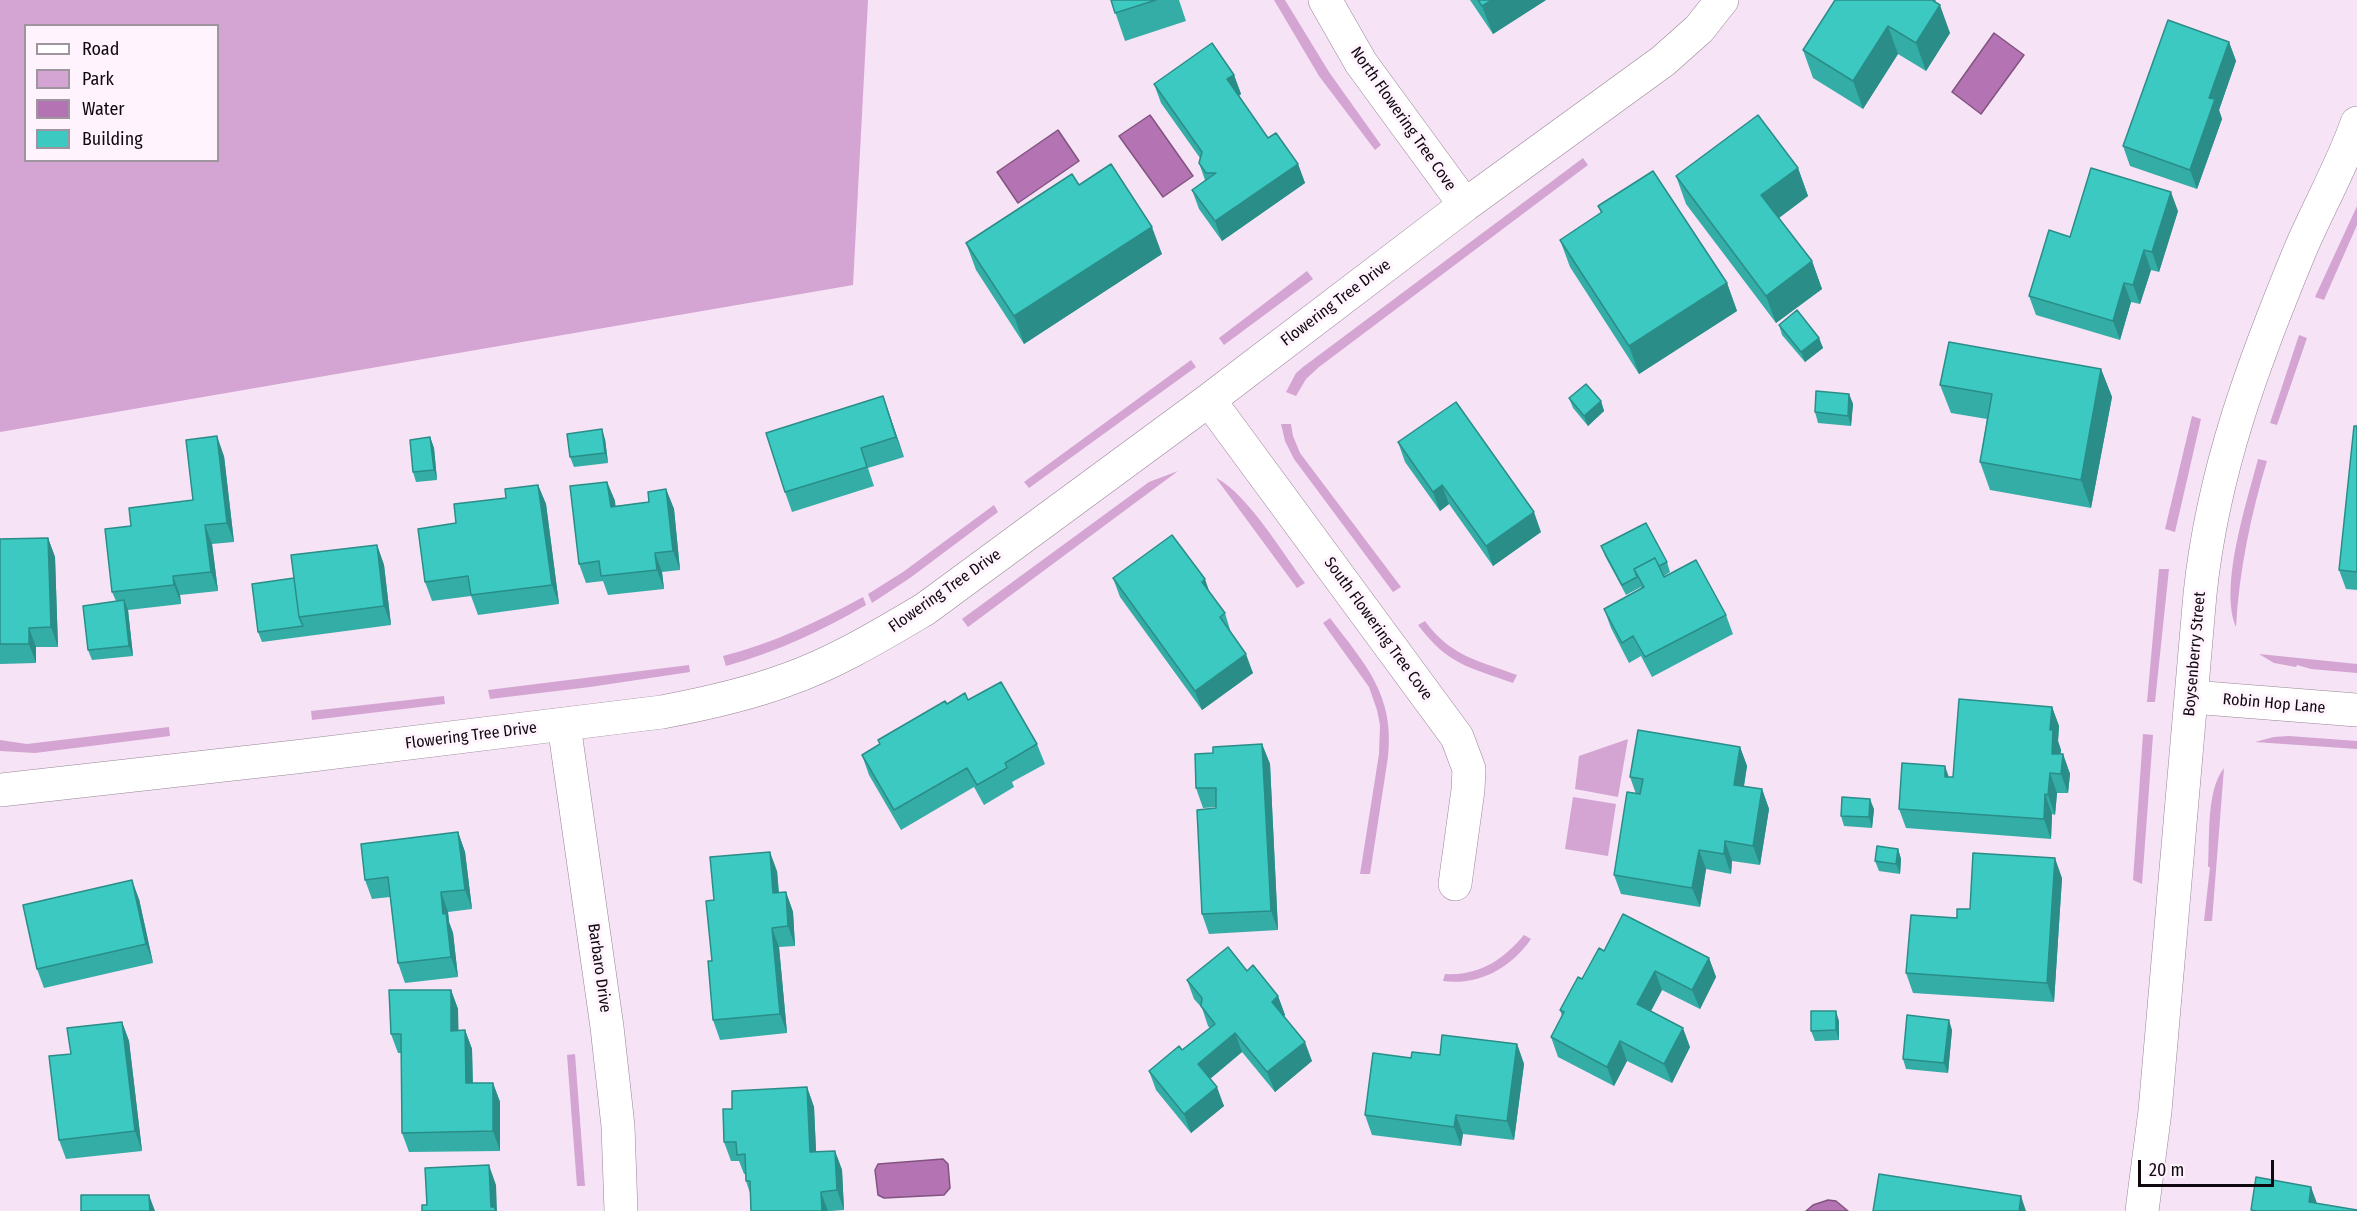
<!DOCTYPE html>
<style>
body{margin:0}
#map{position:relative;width:2357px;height:1211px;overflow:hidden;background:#f6e3f5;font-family:"Fira Sans Condensed",sans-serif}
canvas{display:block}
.legend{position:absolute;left:24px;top:24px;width:195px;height:138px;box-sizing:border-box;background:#fff3fe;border:2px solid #9f959e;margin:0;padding:8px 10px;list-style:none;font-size:18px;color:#0f090f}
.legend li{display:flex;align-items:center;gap:12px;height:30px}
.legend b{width:30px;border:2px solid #9f959e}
.scale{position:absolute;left:2138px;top:1160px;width:136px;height:27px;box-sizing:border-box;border:3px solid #0f090f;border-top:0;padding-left:8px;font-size:18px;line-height:21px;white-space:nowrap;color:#0f090f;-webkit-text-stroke:4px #fff3fe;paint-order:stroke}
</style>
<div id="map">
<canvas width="2357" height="1211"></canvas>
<ul class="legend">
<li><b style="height:8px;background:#fff"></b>Road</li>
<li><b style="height:16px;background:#d4a4d3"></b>Park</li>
<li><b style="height:16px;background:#b473b2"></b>Water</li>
<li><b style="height:16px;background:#3cc9c2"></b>Building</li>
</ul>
<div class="scale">20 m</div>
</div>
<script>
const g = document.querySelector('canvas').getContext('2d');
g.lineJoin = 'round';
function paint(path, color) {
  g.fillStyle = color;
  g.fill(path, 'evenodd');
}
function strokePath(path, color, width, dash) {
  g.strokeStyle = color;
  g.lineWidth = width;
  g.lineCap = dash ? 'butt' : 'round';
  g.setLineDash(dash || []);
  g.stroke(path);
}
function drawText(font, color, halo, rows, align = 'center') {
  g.font = font + ' "Fira Sans Condensed",sans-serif';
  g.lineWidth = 6;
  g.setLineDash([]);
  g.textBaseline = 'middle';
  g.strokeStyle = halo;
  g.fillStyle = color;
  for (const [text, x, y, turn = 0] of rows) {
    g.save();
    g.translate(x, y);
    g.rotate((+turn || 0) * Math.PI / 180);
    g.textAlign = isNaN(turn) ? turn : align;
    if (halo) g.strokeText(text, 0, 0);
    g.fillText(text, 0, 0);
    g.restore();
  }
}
paint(new Path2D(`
 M0,0H868L853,285L0,432ZM26,26H218V160H26Z
 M1274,0H1285L1329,72L1381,145L1375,150L1319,76Z
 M1583,158L1588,165L1319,367L1306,379L1296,396L1286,392L1296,373L1303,367Z
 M2357,206V225L2324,300L2315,297Z
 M1307,271L1313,279L1224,345L1219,338Z
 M2299,335L2307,338L2277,425L2270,423Z
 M1191,360L1196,367L1029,488L1024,482Z
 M2192,416L2201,419L2175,532L2165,529Z
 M1281,424H1291L1293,436L1300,453L1401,587L1393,592L1294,459L1285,441Z
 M2258,459L2267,461C2251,514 2239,571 2236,627C2219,586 2247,502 2258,459Z
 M1178,471L968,627L962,619L1149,482Z
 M1216,478C1247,493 1283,554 1305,583L1297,588Z
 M994,505L998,512L910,578L872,603L868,594L903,572Z
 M2159,569H2169L2155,702H2147Z
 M863,597L866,605C822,631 776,652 726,666L723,656C772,644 819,621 863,597Z
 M1330,618C1365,664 1395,695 1388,757L1370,874H1360L1379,754L1380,725L1377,710L1369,687L1323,623Z
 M1425,621C1450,656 1479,661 1517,675L1513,683C1469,667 1448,665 1418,625Z
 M2259,654L2357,664V673L2311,669L2297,665L2296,667L2274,663Z
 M689,665L690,672L590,687L490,699L488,690Z
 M444,696L445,704L312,720L311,711Z
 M169,727L170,736L35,753L0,751V740L27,744Z
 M2143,734L2153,735L2142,884L2133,880Z
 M2289,736L2357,741V749L2255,742L2274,737Z
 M1628,739L1618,797L1575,789L1579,756Z
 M2224,768L2212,921H2204L2210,867H2208C2210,839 2206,790 2224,768Z
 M1573,797L1616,804L1608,856L1565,849Z
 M1524,935L1531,939C1511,968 1479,986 1443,981L1445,974C1479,976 1503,960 1524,935Z
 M575,1054L585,1186H577L567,1055Z`), '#d4a4d3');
const water = new Path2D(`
 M1994,33L2024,55L1981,114L1952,92Z
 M1150,115L1193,176L1163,197L1119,136Z
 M1058,130L1079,161L1018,203L997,172Z
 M943,1159L948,1164L950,1188L944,1195L884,1198L878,1195L875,1170L878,1164Z
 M1828,1200L1836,1201L1848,1211H1806L1813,1205Z`);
paint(water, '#b473b2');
strokePath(water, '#825381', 1.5);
const street = new Path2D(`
 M1325,0L1361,63L1465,205
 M1209,400L1457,737L1469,769L1468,790L1455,884
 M2192,697L2357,710
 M564,725L607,1027L618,1126L621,1211
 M0,790L295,757L662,712C704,704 746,695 786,680C835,663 881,635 925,609L1209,400L1465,205L1663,61L1699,29L1722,0
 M2142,1211L2155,1111L2200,594C2213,470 2254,361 2301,248C2319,206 2342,166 2357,123`);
strokePath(street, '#978696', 34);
strokePath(street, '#fff', 33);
paint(new Path2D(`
 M1111,0H1179L1186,21L1125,41Z
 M1470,0H1546L1493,34Z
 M1835,0H1936L1935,2L1950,33L1926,71L1898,54L1863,109L1813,78L1803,50Z
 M2229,42L2236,61L2219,110L2222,119L2197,189L2130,166L2123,146Z
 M1234,75L1241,94L1239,96L1268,138L1298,164L1305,183L1222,241L1199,209L1192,190L1205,180L1199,163L1200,158L1161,103L1154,84Z
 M1798,168L1808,196L1779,218L1812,261L1822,289L1776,323L1686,204L1676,176Z
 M1079,185L1162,254L1024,344L976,270L966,243Z
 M1598,206L1727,283L1737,311L1639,374L1570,267L1560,240L1601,213Z
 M2178,211L2159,272L2151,270L2140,304L2131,302L2120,340L2036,315L2029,296L2070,237Z
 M1779,325L1819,338L1823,348L1805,362L1782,335Z
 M2101,369L2112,397L2091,508L1990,490L1980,462L1987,419L1951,413L1940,385Z
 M1849,394L1853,404L1851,426L1818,423L1815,412Z
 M883,396L904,457L868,468L874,486L792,512L785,492Z
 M1569,398L1601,401L1604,411L1588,426L1573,408Z
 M2357,426V590L2346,589L2339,570Z
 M430,437L434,448L437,480L416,482L413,472Z
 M605,439L608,463L574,467L570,457Z
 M1398,442L1541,532L1493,566L1449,504L1440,511L1405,462Z
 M224,456L234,542L212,544L218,591L180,595L181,604L128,610L133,656L92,660L88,650L116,601L112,592L131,526L193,500Z
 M607,482L615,501V506L649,502L666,489L674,509L680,570L662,572L664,589L608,595L603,581L586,583L579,564Z
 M538,485L546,504L559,604L478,615L471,596L432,601L425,582L456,523L506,498Z
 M48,538L55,557L58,647H36V663L0,664V539Z
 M377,545L384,565L391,625L262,642L258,632Z
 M1601,546L1667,562L1670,572L1664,576V577L1726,615L1733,634L1652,677L1641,656L1629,663L1611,628L1604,609L1641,588V587L1626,595L1605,556Z
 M1113,578L1209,593L1225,613L1231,633L1253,673L1202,710L1120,597Z
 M968,700L1037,744L1045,764L1012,782L1014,787L984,805L974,787L901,830L869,775L862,755L880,745L878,740L947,704Z
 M2052,707L2059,726L2058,741L2061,750L2060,754H2063L2070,774L2068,793H2057L2055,815L2052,814L2051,839L1906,828L1899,809L1949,777H1953Z
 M1262,744L1270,764L1278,930L1209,934L1202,914L1216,807L1203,808L1196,788L1213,753Z
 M1740,747L1747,766L1744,786L1762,789L1769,809L1760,865L1732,861L1731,874L1706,869L1700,907L1621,894L1614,875L1636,794L1630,777Z
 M1874,809L1872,828L1844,826L1841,816Z
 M458,832L465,852L472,909L448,912L449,922L453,933L458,977L405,983L398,963L390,897L372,899L365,880Z
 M1898,849L1901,859L1900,874L1879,871L1875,861Z
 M777,871L779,892H786L793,912L795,946L779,947L787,1033L720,1040L713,1020L712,961L714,900Z
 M2062,878L2054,1002L1913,993L1906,973L1957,918L1970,909Z
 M139,899L153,963L44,988L37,969Z
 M1604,951L1709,958L1716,977L1700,1009L1662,990L1651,1011L1690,1047L1672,1083L1627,1061L1614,1086L1558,1057L1551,1037L1562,1016L1560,1010Z
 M1247,971L1278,996L1285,1015L1284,1017L1312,1061L1275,1092L1242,1052L1210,1079L1224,1106L1191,1133L1156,1090L1149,1071L1182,1050L1210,1028L1208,1026L1202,1008L1194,999L1187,980Z
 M451,990L458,1009V1030H465L472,1049L473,1083H493L500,1102V1151L409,1152L402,1133L401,1053H398L391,1034Z
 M1839,1021V1040L1815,1041L1811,1031Z
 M122,1022L129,1041L142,1151L66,1159L59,1140L71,1054Z
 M1952,1030L1948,1073L1906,1069L1903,1059Z
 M1517,1044L1524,1064L1514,1140L1463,1134L1461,1146L1372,1135L1365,1115L1411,1058Z
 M807,1087L814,1107L816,1152L835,1151L842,1170L844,1210L831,1211H751L750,1193L746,1181V1174H744L739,1161H731L724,1142L732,1109Z`), '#34ada7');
paint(new Path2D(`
 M1492,0H1546L1493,34L1482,6Z
 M1940,5L1950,33L1926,71L1916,43Z
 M1888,26L1898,54L1863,109L1853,81Z
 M2229,42L2236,61L2219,110L2222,119L2197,189L2190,170L2209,98Z
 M1234,75L1241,94L1234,99L1227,79Z
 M1298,164L1305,183L1222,241L1215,221Z
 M1798,168L1808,196L1772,223L1761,195Z
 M2171,192L2178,211L2159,272L2152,252Z
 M1152,227L1162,254L1024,344L1014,316Z
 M2144,250L2151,270L2140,304L2133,285Z
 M1812,261L1822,289L1776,323L1766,296Z
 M1727,283L1737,311L1639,374L1629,346Z
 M2124,283L2131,302L2120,340L2113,321Z
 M1819,338L1823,348L1805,362L1801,352Z
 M2101,369L2112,397L2091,508L2081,480Z
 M1849,394L1853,404L1851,426L1848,416Z
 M883,396L890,416L904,457L896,437Z
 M1601,401L1604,411L1588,426L1584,416Z
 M602,429L605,439L608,463L605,453Z
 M217,436L224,456L234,542L227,523Z
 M430,437L434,448L437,480L434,470Z
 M607,482L615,501L618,526L611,507Z
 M538,485L546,504L559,604L552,585Z
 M1442,485L1449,504L1440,511L1433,492Z
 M666,489L674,509L680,570L673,551Z
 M1534,512L1541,532L1493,566L1486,546Z
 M205,525L212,544L218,591L211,572Z
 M48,538L55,557L58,647L51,627Z
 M377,545L384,565L391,625L384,606Z
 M655,553L662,572L664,589L657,570Z
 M173,576L180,595L181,604L174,585Z
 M1205,579L1212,599L1202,582Z
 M124,600L128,610L133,656L129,646Z
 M29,628L36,647V663L29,644Z
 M1246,654L1253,673L1202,710L1195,691Z
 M2052,707L2059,726L2058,741L2061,750L2059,773L2052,754L2050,730Z
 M1262,744L1270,764L1278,930L1271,911Z
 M1740,747L1747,766L1741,804L1734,785Z
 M2063,754L2070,774L2068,793L2061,774Z
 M1945,766L1952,786L1945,777Z
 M2050,773L2057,793L2055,815L2048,795Z
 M1762,789L1769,809L1760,865L1753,846Z
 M2045,794L2052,814L2051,839L2044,819Z
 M1870,799L1874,809L1872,828L1869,817Z
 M458,832L465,852L472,909L465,890Z
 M1725,841L1732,861L1731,874L1724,854Z
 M1898,849L1901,859L1900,874L1896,864Z
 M1699,850L1706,869L1700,907L1692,888Z
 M770,852L777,871L780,912L773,893Z
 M2055,858L2062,878L2054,1002L2047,983Z
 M132,880L139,899L153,963L146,944Z
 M441,892L448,912L449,922L453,933L458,977L451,957L443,914Z
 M786,892L793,912L795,946L788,926Z
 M772,928L779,947L787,1033L780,1014Z
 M1709,958L1716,977L1700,1009L1692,990Z
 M1655,971L1662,990L1644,1024L1637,1004Z
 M451,990L458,1009L459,1050L451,1031Z
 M1278,996L1285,1015L1279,1021L1272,1002Z
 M1836,1011L1839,1021V1040L1836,1030Z
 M1949,1020L1952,1030L1948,1073L1944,1063Z
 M122,1022L129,1041L142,1151L135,1131Z
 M1683,1028L1690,1047L1672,1083L1664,1064Z
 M465,1030L472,1049L473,1102L466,1083Z
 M1235,1033L1242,1052L1205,1083L1198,1064Z
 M1620,1041L1627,1061L1614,1086L1607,1067Z
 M1305,1042L1312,1061L1275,1092L1267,1072Z
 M1517,1044L1524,1064L1514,1140L1507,1121Z
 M493,1083L500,1102V1151L493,1131Z
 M807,1087L814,1107L817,1172L810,1152Z
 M1217,1087L1224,1106L1191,1133L1184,1114Z
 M1456,1115L1463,1134L1461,1146L1454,1127Z
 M835,1151L842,1170L844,1210L837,1190Z
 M489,1165L496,1185L497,1211H492L491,1207Z
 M2311,1187L2318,1206L2309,1202Z
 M821,1192L828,1211H822Z
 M149,1195L155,1211H150Z
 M2021,1196L2026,1211H2019Z`), '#2a8d88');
const building = new Path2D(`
 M1111,0H1156L1115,13Z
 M1478,0H1492L1482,6Z
 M1835,0H1932L1940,5L1916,43L1888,26L1853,81L1803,50Z
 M2168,20L2229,42L2209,98L2215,99L2190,170L2123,146Z
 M1212,43L1234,75L1227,79L1268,138L1276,133L1298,164L1215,221L1192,190L1216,173H1206L1199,163L1202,152L1154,84Z
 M1758,115L1798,168L1761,195L1812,261L1766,296L1676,176Z
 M1111,164L1152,227L1014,316L966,243L1072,174L1079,185Z
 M2091,168L2171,192L2152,252L2144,250L2133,285L2124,283L2113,321L2029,296L2049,230L2070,237Z
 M1653,171L1727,283L1629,346L1560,240L1602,212L1598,206Z
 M1797,310L1819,338L1801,352L1779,325Z
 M1949,342L2101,369L2081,480L1980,462L1992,394L1940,385Z
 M1586,384L1601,401L1584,416L1569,398Z
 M1816,391L1849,394L1848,416L1815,412Z
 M883,396L896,437L861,448L867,467L785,492L766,433Z
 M1456,402L1534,512L1486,546L1442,485L1433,492L1398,442Z
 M2354,426H2357V572L2339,570Z
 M602,429L605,453L570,457L567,434Z
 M217,436L227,523L205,525L211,572L173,576L174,585L112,592L105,529L131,526L129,508L193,500L186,440Z
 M430,437L434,470L413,472L410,440Z
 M607,482L611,507L649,502L648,492L666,489L673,551L655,553L657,570L601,576L599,561L579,564L570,486Z
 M538,485L552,585L471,595L468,576L425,582L418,529L456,523L454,504L506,498L505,489Z
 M1646,523L1667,562L1659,566L1655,558L1634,569L1637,577L1622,585L1601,546Z
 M1172,535L1205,579L1202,582L1225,613L1220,617L1246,654L1195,691L1113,578Z
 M48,538L51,627L29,628V644H0V539Z
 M377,545L384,606L299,617L291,555Z
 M1655,558L1664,577L1696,560L1726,615L1645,657L1633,636L1622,643L1604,609L1644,587L1634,569Z
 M294,578L299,617L303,626L258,632L252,584Z
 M124,600L129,646L88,650L83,606Z
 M1001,682L1037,744L1005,763L1007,768L977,785L967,768L894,810L862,755L880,744L878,740L945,701L947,704L965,693L968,700Z
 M1959,699L2052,707L2050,730H2053L2052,754H2063L2061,774L2050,773L2048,795L2045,794L2044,819L1899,809L1902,763L1945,766V777H1953Z
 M1638,730L1740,747L1734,785L1762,789L1753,846L1725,841L1724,854L1699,850L1692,888L1614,875L1627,792L1640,794L1643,779L1630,777Z
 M1262,744L1271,911L1202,914L1197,810L1216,808V788H1196L1195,754L1213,753V747Z
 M1842,797L1870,799L1869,817L1841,816Z
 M458,832L465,890L441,892L443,914L446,913L451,957L398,963L388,877L365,880L361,844Z
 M1877,846L1898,849L1896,864L1875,861Z
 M770,852L773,893L786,892L788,926L772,928L780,1014L713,1020L708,961H712L706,901L714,900L710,857Z
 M1973,853L2055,858L2047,983L1906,973L1911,915L1957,918V909H1970Z
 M132,880L146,944L37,969L23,905Z
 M1623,914L1709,958L1692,990L1655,971L1637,1004L1683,1028L1664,1064L1620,1041L1607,1067L1551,1037L1564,1012L1560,1010L1578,977L1582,979L1599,948L1604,951Z
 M1228,947L1247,971L1253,965L1278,996L1272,1002L1305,1042L1267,1072L1235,1033L1198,1064L1217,1087L1184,1114L1149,1071L1179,1046L1182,1050L1215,1024L1201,1006L1202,998L1187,980Z
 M389,990H451V1031L465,1030L466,1083H493V1131L402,1133L401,1034H391Z
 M1811,1011H1836V1030L1811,1031Z
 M1907,1015L1949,1020L1944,1063L1903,1059Z
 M122,1022L135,1131L59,1140L49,1056L71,1054L67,1028Z
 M1442,1035L1517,1044L1507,1121L1456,1115L1454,1127L1365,1115L1373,1053L1411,1058L1412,1052L1440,1055Z
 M807,1087L810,1152L835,1151L837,1190L821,1192L822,1211H751L750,1181H746L745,1154L737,1155L736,1142H724L723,1109H732V1091Z
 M489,1165L491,1207H495V1211H422V1205H427L425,1168Z
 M1879,1174L2021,1196L2019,1211H1873Z
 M2256,1177L2311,1187L2309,1202L2357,1210V1211H2257L2251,1210Z
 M81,1195H149L150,1211H81Z`);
paint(building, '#3cc9c2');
strokePath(building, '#2a8d88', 1.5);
drawText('16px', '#0f090f', '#fff3fe', [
 ["North Flowering Tree Cove",1403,119,55],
 ["Flowering Tree Drive",1336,303,-37],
 ["Flowering Tree Drive",945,591,-35],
 ["South Flowering Tree Cove",1378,629,54],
 ["Boysenberry Street",2195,654,-85],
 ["Robin Hop Lane",2274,704,5],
 ["Flowering Tree Drive",471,736,-7],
 ["Barbaro Drive",599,968,82]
]);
</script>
